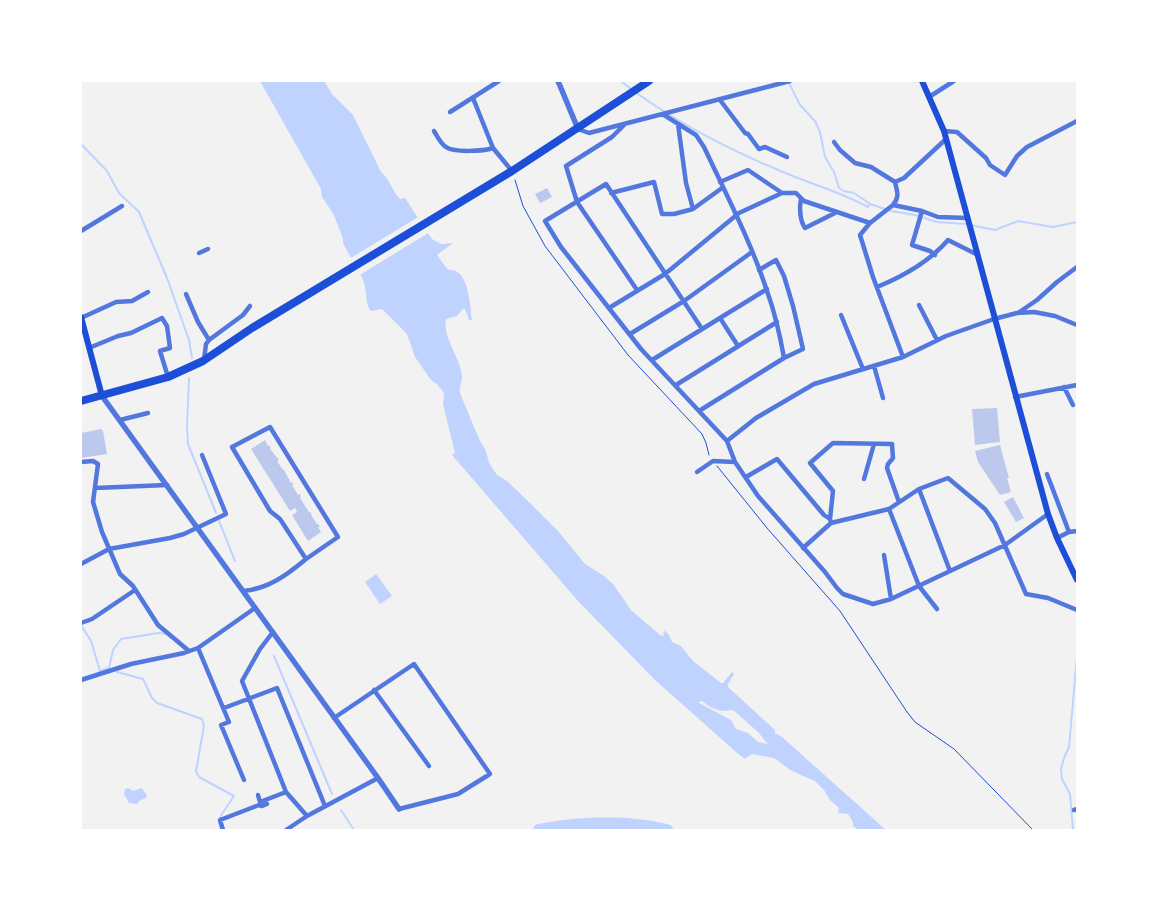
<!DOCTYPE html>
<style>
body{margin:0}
#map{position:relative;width:1158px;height:911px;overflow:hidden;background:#f2f2f2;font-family:"Exo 2",sans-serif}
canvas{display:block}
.frame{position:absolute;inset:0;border:82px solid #fff;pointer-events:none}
</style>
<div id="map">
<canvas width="1158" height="911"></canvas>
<div class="frame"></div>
</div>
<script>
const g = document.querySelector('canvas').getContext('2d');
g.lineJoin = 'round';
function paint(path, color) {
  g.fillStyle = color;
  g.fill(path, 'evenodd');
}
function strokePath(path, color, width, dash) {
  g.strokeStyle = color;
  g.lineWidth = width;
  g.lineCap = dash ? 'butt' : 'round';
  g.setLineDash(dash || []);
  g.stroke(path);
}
paint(new Path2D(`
 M260,81H324L332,94L353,115L381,172C390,179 392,191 400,199L405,198L432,239L441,244L453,243L437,255L448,270C469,267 470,306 472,320H469L465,309H463L457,316L446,319C442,337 461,358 462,377C462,383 459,386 460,393L479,439L486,451L489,463L497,475L507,481L532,505L558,531L585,564L604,576L613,584L631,610L660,635L664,636L663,632L665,631L669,635L672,642L681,646L693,661L721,683H723L732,672L734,674L728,684V687L775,730V733L782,737L886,830H858L853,826V822L848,814L838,813L839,808L830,800L824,790L815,781L792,771L774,758L752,754L745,759L736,752L655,680L578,601L452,455L455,453L443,404L444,393L437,384L431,380L415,357L407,334L382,309L371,311C365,305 367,288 363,280C358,267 349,256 343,243V239L334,215L322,197L321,189ZM702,701L710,707L721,711L733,710L758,732L768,744L758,742L748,733L736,729L731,720L699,703V702Z
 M376,574L392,596L380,604L365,582Z
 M128,788L133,791L142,788L147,796L146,798L139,801L137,804L129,803L124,794L125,789Z`), '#bfd3fe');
paint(new Path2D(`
 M420,216L430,232L358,276L349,259Z`), '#f2f2f2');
strokePath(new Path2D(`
 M621,81L631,89
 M789,83L800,105L815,121L820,132L825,157L834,172L839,188L844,191L854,193L870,204L891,211L915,215L937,222L966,224
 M635,92C680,124 732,151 783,172C811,184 841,192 868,207L869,205
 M81,144L107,171L119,193L139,212L167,278L189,340L192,358
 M971,225L995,230L1018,221L1053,227L1077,222
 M189,378L187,425L188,444L216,513
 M219,521L235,561
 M81,625L91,641L100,671L109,668L113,650L121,639L158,633L167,634
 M274,656L332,794
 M117,672L143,679L152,698L157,703L202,719L204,726L196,771L199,777L234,796L220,817
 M341,810L354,830
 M1073,830L1070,794L1062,779L1061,769L1064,758L1069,747L1077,656`), '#bfd3fe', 2);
strokePath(new Path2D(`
 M539,830C581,822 624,820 667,830`), '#bfd3fe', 12);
paint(new Path2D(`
 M547,188L552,197L540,203L535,194Z
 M997,408L1000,442L975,445L972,409Z
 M101,429L103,431L107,454L81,458V433Z
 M265,440L268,446L269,445L271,448L270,449L279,460L277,461L283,470H284L291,483L292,482L294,485H292L298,495L300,494L301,497L300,498L309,512H310L312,515H311L317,524H318L320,527H318L321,532L308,541L292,515L297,512L295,508L290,511L251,449Z
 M1000,445L1009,478H1007L1011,492L1000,495L978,462L975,451Z
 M1013,497L1024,518L1016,522L1004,502Z`), '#bdc9ec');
strokePath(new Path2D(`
 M515,180L523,206L545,246L628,355L702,434L706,443L709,455
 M717,466L767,528L840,611L907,712L915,722L954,749L1033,830`), '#1d4ed8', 1);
strokePath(new Path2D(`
 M929,97L954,81
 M473,98L493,148L512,171
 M720,100L745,133L748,134L759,149L765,147L787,157
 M450,112L499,81
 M664,115L696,135L704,147C726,194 751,242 767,291C775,313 780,335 784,358
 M678,124L686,183L693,209L722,188
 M624,125L612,137L566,166L577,202L637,290
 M578,129L589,133L790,81
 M434,131C437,136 441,144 446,147C454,153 484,151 493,148
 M944,131L957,132L986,158L990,165L1005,175L1017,156L1027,147L1077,121
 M834,142L840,150L855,163L871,167L895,182C897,191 900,197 893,205
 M720,182L748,170L782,193H796L804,201L870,223
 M895,182L904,178L946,139
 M611,193L654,182L662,214H674L693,209
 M801,199C799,208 800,221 805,228L835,213
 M922,211L912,245L930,251L935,255
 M81,231L122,206
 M199,253L208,249
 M877,287C904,276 929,262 948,240L976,254
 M186,294L198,322L209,340
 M919,305L937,340
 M609,308L665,274L739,213L782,193
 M1018,313L1037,300L1057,282L1077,267
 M841,315L863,369
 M81,318L116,302L132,301L148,292
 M720,318L738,346
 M702,329L606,184L545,221L561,247L641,349L727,441L735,462L758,496L825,572L837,588L843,594L873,604L891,599L1005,545L1048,514
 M630,334L684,301L752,252
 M89,348L118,336L131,333L162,318L167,326L170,348L160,351L168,377
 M903,357L873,277L860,235L870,223L893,205L922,211L938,217L967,218
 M204,360L206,344L209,340L243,315L250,306
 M652,360L767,289
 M874,366L883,398
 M676,385L777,322
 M1064,387L1073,405
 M1015,397L1077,385
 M699,411L784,358L803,349L793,306L784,276L776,260L759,270
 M120,420L148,413
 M270,427L338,537L306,559L280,519L270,511L232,447Z
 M727,441L756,418L814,384L903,357L946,336L994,319L1017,313L1034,312L1055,316L1077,325
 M81,462L93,461L98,464L93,502L102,532L120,574L133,586L158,625L189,651
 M697,472L713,461L735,462
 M1047,474L1069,532
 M746,477L777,459L824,515L830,519
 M864,479L874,444
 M95,488L167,485
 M919,489L950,571
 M889,509L919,586L937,609
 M831,523L830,519L833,491L810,463L833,443L892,444L893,458L888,464L887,468L899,502
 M1057,538L1069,532L1077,531
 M803,548L831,523L889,509L919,489L948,478L985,509L995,523L1026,594L1048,598L1077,610
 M884,555L891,599
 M81,564L109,549L170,538L184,534L226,514L202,455
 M243,591C268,589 287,575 306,559
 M81,623L92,619L135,590
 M273,632L260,649L242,681L286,792L307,816
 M198,648L229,722L221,725L244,780
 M81,680L131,664L184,653L198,648L255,608
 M374,690L429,766
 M224,708L277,688L325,806
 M334,718L414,664L490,774L458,794L399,809
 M258,795L260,802L286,792
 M1074,810L1077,809
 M223,830L220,820L259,805L262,806L267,804
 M286,830L307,816L378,778`), '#5277de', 4.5);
strokePath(new Path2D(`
 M558,81L578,129
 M102,396L378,778L399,809`), '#5277de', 5.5);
strokePath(new Path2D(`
 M922,81L944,131L1048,514L1057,538L1077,580
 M81,317L102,396`), '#1d4ed8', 6);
strokePath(new Path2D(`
 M81,401L168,377L203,361L252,328L512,171L649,81`), '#1d4ed8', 8);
</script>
